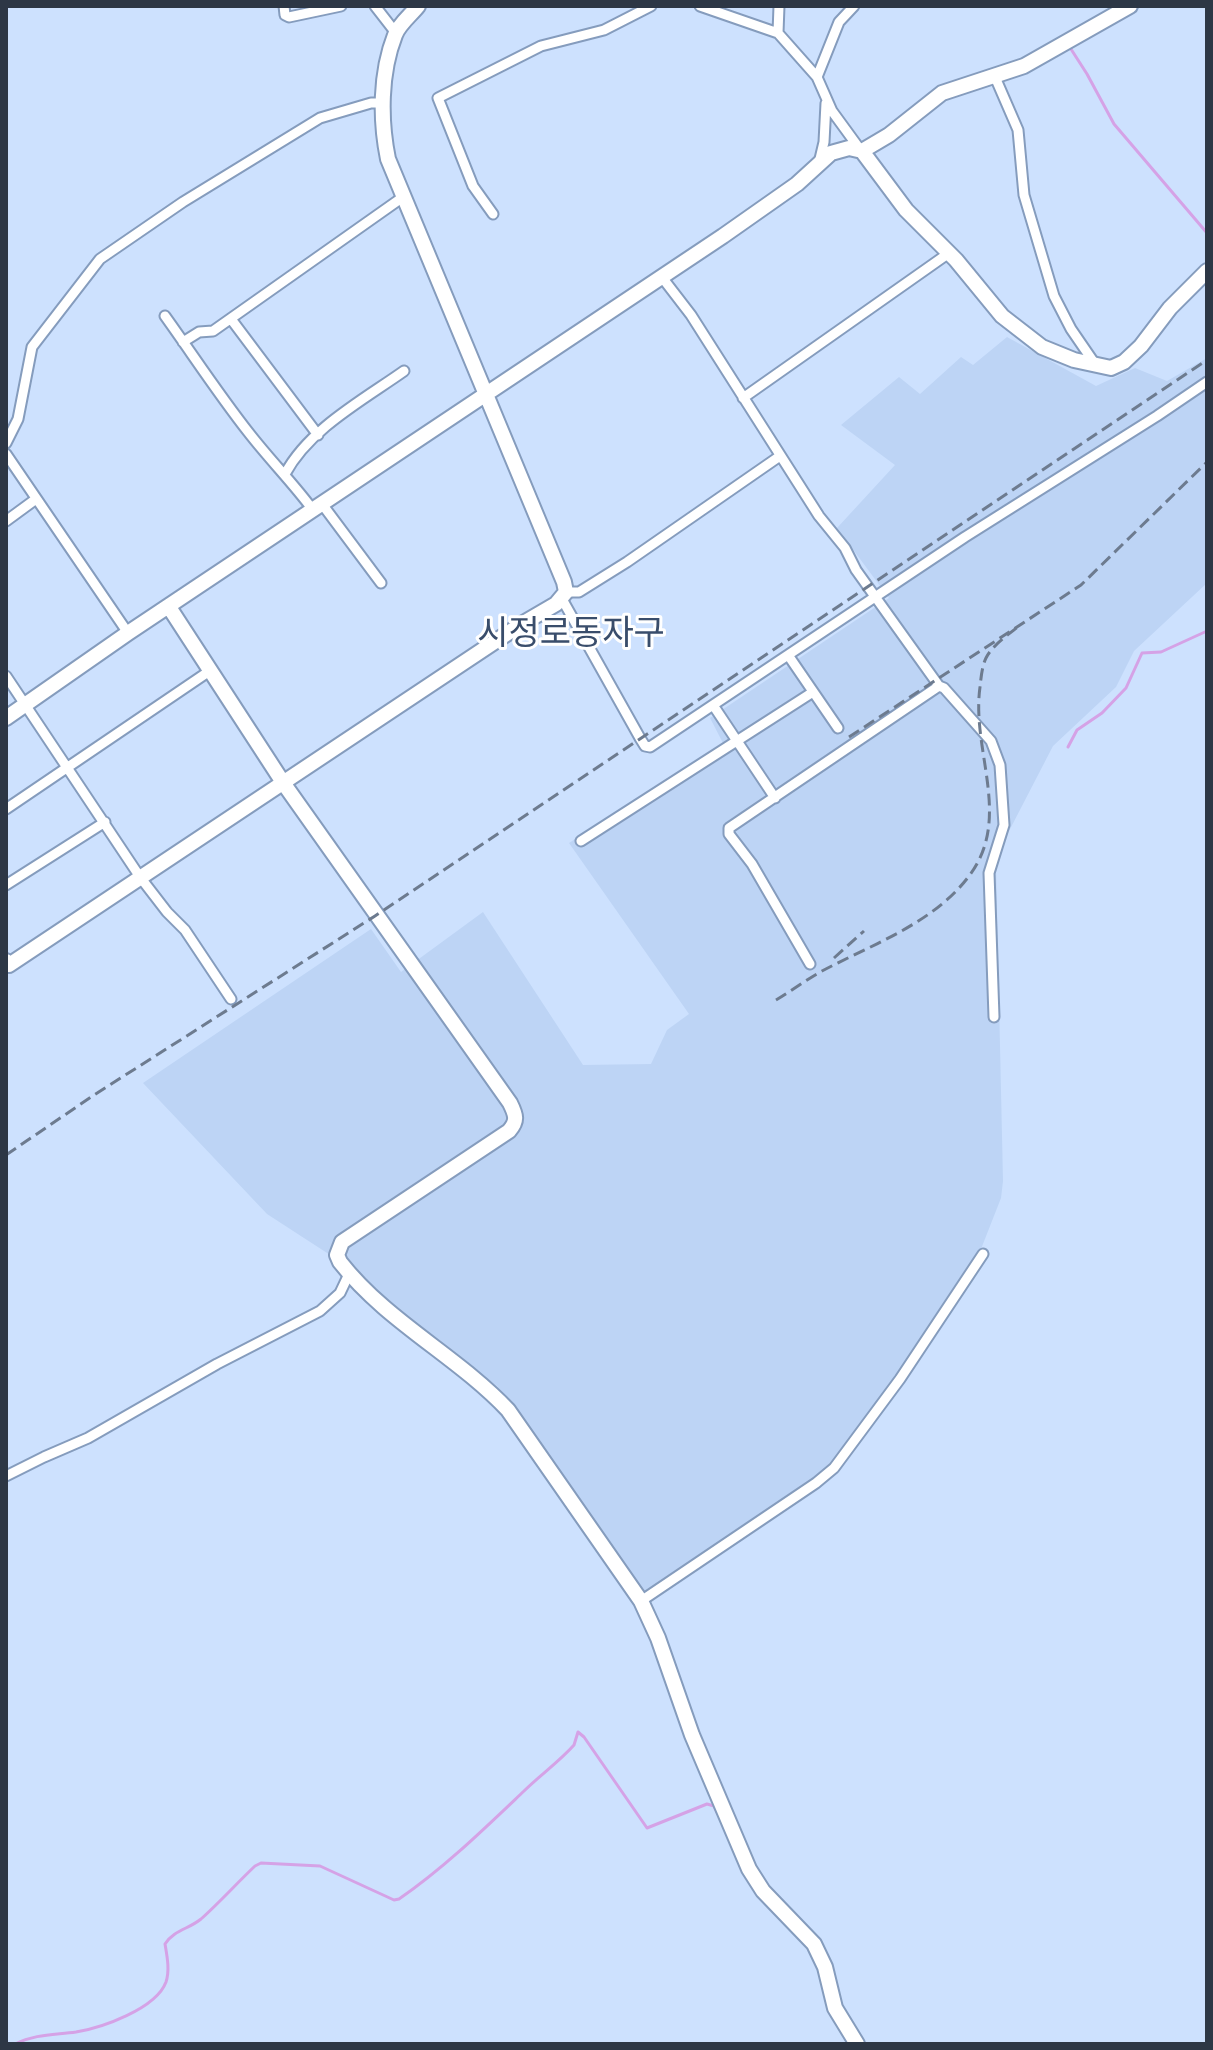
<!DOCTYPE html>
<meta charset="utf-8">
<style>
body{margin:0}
#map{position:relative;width:1213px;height:2050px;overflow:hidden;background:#cde1fe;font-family:Commissioner,sans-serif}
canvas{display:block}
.frame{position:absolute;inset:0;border:8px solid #2d3745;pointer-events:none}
</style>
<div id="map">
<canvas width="1213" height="2050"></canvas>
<div class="frame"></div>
</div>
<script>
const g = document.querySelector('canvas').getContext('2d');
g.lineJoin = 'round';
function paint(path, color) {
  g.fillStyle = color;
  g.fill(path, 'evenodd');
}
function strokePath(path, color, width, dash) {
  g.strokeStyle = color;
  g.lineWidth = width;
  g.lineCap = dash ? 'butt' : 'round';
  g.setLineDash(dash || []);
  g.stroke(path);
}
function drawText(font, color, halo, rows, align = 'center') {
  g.font = font + ' Commissioner,"Noto Sans KR",sans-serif';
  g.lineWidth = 6;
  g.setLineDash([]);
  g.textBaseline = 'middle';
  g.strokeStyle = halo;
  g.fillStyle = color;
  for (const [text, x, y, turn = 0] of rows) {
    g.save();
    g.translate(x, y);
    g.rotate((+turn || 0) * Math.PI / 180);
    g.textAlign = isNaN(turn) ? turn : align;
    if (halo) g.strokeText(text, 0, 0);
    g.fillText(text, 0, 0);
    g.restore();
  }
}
paint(new Path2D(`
 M1007,337L1096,386L1135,368L1167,381L1207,358V583L1134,651L1116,687L1053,746L1008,833L996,866L1003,1181L1001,1198L981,1249L901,1371L824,1473L641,1595L525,1422L497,1386L413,1326L361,1275L267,1214L143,1083L371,929L401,972L483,912L583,1065L651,1064L667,1030L689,1014L569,843L723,743L710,718L889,598L837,528L895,465L841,425L899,377L920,394L961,357L973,365Z`), '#bdd4f5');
strokePath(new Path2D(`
 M1069,46L1087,74L1114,124L1207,233
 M1068,747L1077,730L1102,713L1126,688L1142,653L1161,652L1207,631
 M15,2044C35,2034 54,2035 76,2032C101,2028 156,2009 166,1982C170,1970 167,1956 165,1944C174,1930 189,1929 201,1919C219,1903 237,1883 255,1866L261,1863L320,1866L394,1900L399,1899C444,1868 484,1829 524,1791C540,1775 559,1762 574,1745L578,1732L584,1737L647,1828L707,1804L714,1806L718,1814`), '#d5a2e6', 3);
const street = new Path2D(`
 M284,6L285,15L289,17L341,6
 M375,6L396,33
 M700,6L778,33L817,77
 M854,6L839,22L817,77L832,111L859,148
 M778,33L779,6
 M995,77L1018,130L1024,195L1054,296L1071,329L1095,364
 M819,163L824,142L826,103
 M493,214L473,186L438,98L541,46L604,30L651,6
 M661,276L691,315L819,516L845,548L856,570L939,686L944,688L991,741L1000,765L1004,825L989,873L994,1017
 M165,316C193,355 219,395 249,433C270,460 293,483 313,510
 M231,319L318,435
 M183,342L199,332L213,331L403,197
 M743,398L949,253
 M6,443L18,419L32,347L100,259L183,202L320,118L371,103H383
 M6,454L128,633
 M285,474C309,429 363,400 404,371
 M322,504L381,583
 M6,521L36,499
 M566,592H579L627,562L780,456
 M562,599L640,738L645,746L650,747L965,537L1157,416L1207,382
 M788,655L838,728
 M6,676L140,877L167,912L185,930L231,999
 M713,705L775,798
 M6,809L211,670
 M581,841L813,692
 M6,885L105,822
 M810,964L752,864L729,834V828L939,686
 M6,1476L44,1457L88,1438L217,1364L320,1311L340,1293L349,1274
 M641,1601L816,1483L834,1468L900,1379L983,1254`);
const secondary = new Path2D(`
 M862,151L889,135L942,93L1024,66L1130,6
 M169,607L284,784L510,1103C516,1115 518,1121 509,1131L342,1242L337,1255L340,1262C387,1322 457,1356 508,1410L641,1601L658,1638L692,1735L749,1869L763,1891L814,1944L825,1967L835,2008L857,2044
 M6,718L128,633L723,236L797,184L831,153L849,148L862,151L906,210L956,260L1002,316L1042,347L1074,360L1111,368L1124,362L1141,346L1170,308L1207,271
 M6,961L9,965L520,625L556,604L566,592L564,582L388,159C380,120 380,73 395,35C399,24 411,15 418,6`);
strokePath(street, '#859cbd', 13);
strokePath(secondary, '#859cbd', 18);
strokePath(street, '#fff', 9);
strokePath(secondary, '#fff', 14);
strokePath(new Path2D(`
 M849,737L1081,585L1207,462
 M834,958L864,931
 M776,1000C791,991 806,980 822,971C873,944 934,923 969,876C1013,818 971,751 980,687C981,678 982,666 986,658C993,644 1010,634 1021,624
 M6,1155L94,1095L375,916L1207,360`), '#6d7b8f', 3, [12, 6]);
drawText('34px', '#394d6b', '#fff', [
 ["시정로동자구",571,633]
]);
</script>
